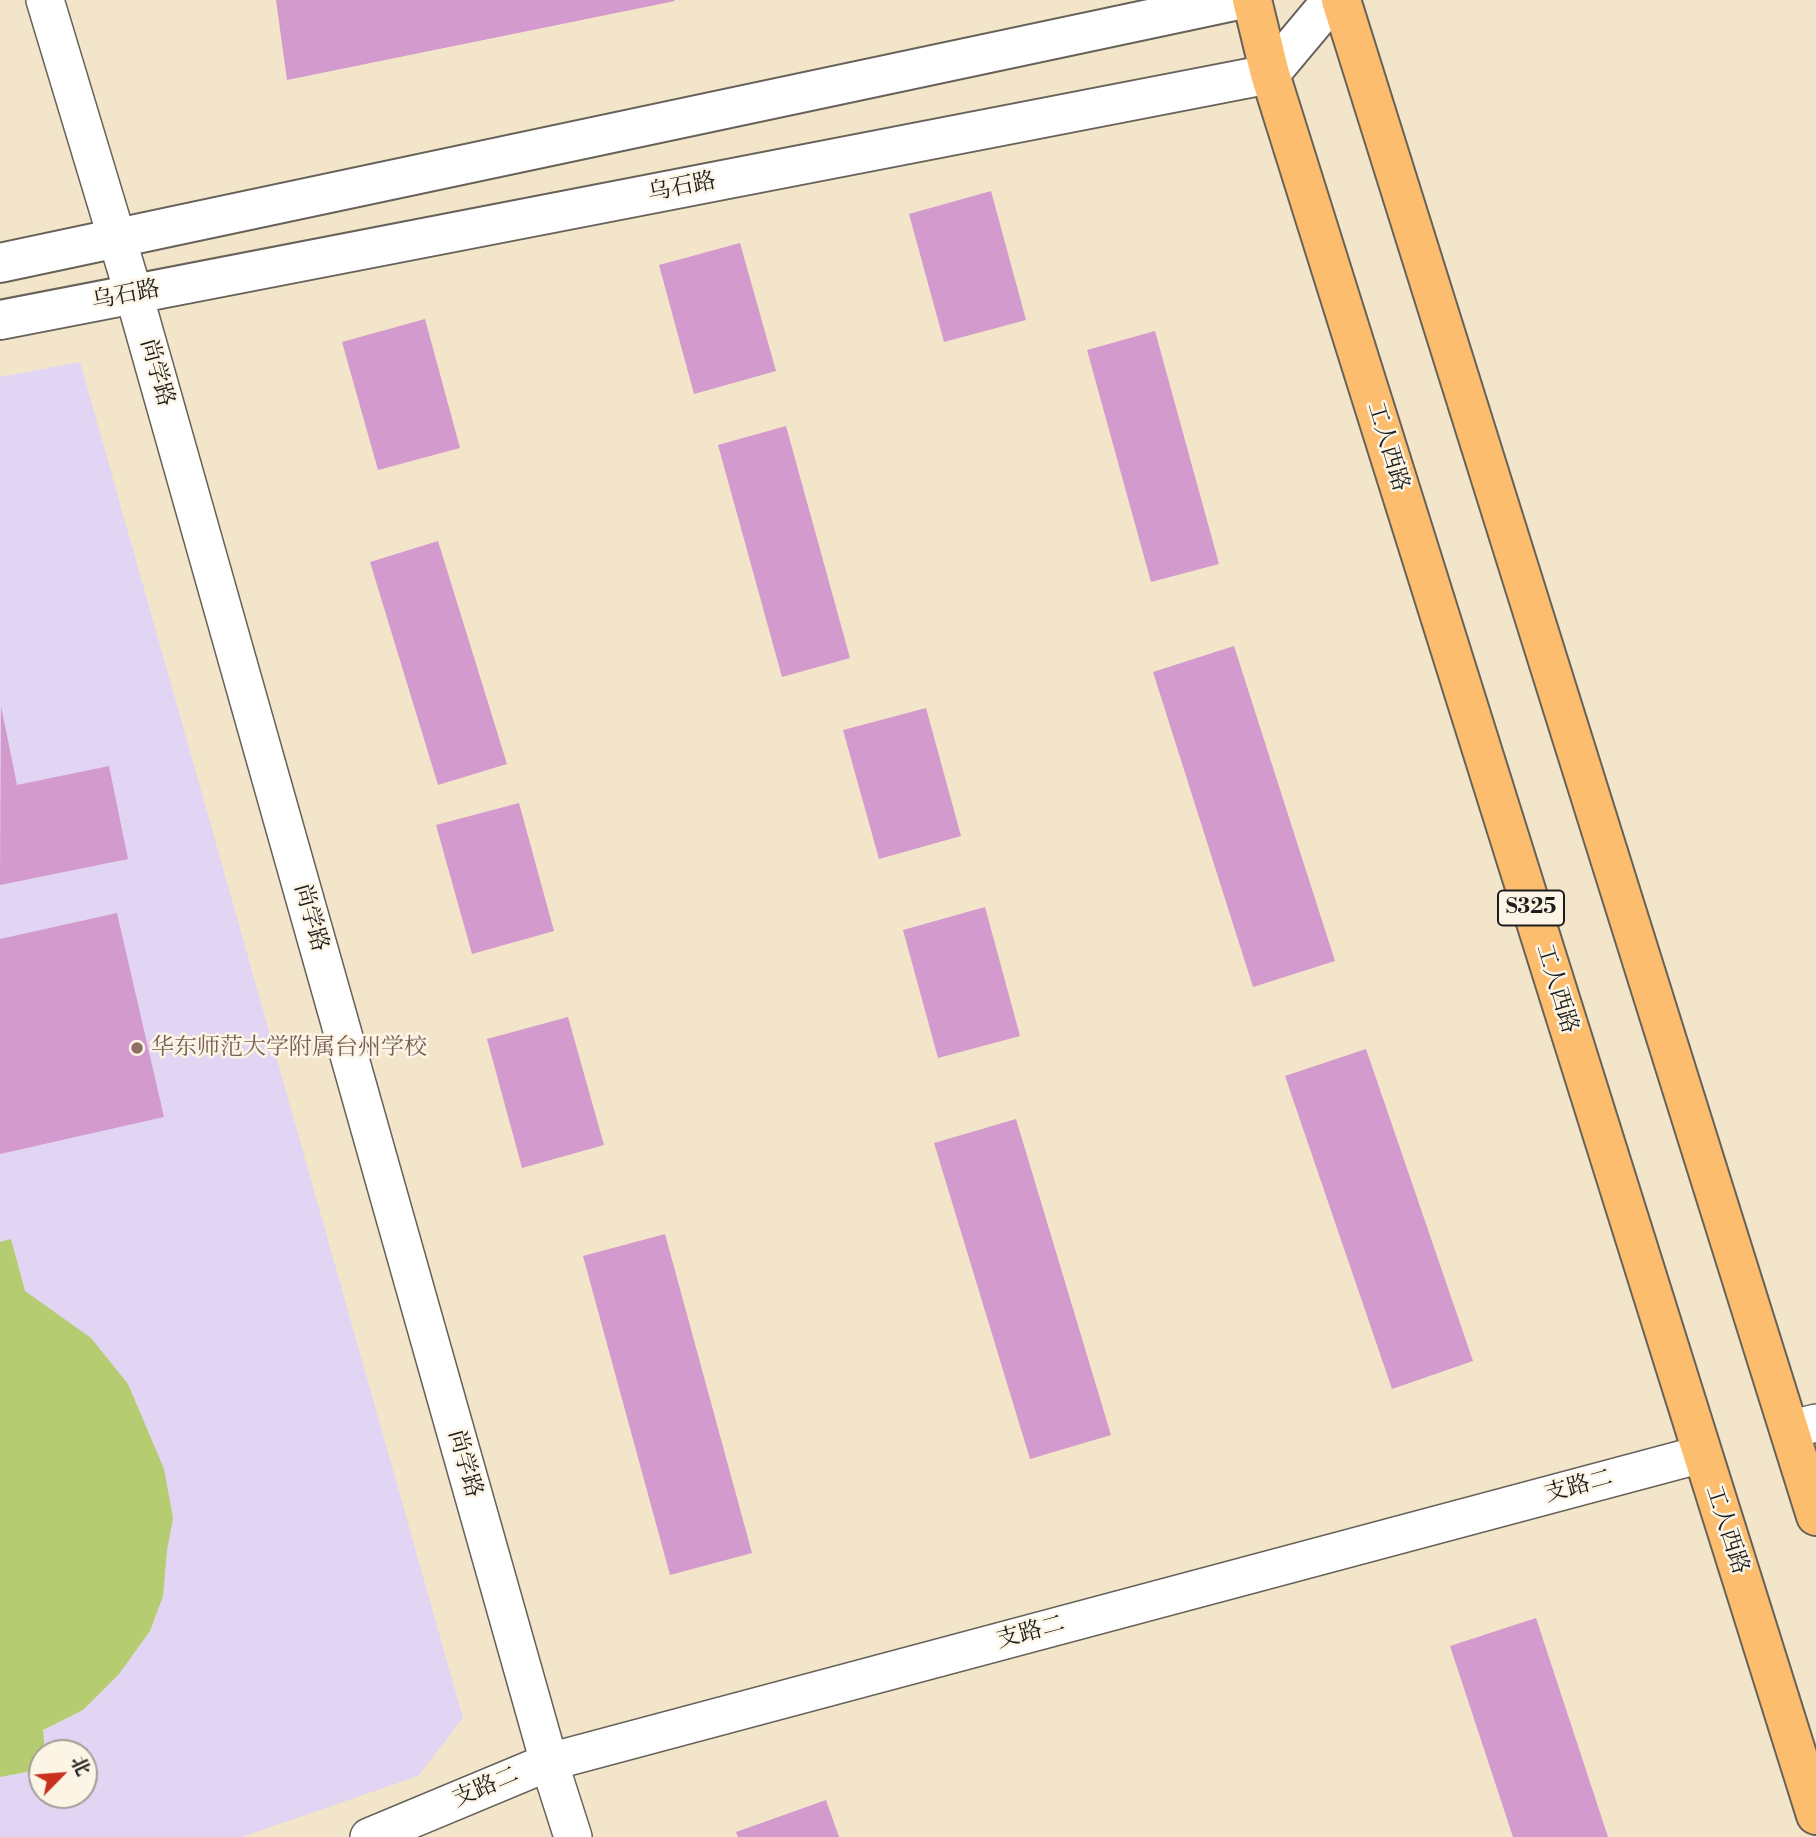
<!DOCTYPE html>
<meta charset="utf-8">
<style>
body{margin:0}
#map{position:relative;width:1816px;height:1837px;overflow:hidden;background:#f3e5c9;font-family:"Libre Bodoni","Noto Serif SC",serif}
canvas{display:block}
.north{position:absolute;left:28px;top:1739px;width:70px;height:70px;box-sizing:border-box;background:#fcf5e5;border:2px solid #a29e95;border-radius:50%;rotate:65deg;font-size:19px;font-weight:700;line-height:28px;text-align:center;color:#1c1c1c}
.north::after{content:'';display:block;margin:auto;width:24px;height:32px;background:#c8321e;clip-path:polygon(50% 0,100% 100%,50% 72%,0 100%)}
</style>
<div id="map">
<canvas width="1816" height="1837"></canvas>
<div class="north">北</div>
</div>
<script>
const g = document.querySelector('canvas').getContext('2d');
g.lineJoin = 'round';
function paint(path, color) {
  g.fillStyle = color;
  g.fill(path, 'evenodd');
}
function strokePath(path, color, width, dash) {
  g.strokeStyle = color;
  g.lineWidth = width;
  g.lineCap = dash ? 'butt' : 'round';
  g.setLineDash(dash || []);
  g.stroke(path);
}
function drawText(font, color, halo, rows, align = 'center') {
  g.font = font + ' "Libre Bodoni","Noto Serif SC",serif';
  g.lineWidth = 5;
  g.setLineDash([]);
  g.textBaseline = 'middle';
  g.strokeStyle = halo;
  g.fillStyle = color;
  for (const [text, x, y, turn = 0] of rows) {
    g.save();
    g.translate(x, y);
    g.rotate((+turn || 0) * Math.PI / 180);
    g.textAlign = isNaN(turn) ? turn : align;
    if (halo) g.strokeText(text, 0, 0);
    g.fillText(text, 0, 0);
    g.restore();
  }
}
paint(new Path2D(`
 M80,362L463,1718L418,1776L242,1837H0V377ZM42,1753H84V1795H42Z`), '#e2d4f3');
paint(new Path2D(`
 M11,1239L25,1291L91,1338L128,1384L164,1469L173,1518L167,1550L163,1596L150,1631L119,1674L83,1710L43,1730L45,1753H42V1769L0,1777V1242Z`), '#b6cc70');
paint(new Path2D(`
 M276,0H674L675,1L287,80Z
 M991,191L1026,320L944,342L909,214Z
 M740,243L776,371L694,394L659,265Z
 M425,319L460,448L378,470L342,342Z
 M1155,331L1219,564L1151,582L1087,350Z
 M786,426L850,658L782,677L718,445Z
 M438,541L507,764L438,785L370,562Z
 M1234,646L1335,961L1253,987L1153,672Z
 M1,706L17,785L109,766L128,859L0,885Z
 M926,708L961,836L879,859L843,730Z
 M519,803L554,931L472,954L436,825Z
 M985,907L1020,1036L938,1058L903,930Z
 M117,913L164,1117L0,1154V939Z
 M568,1017L604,1145L522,1168L487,1039Z
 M1366,1049L1473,1361L1392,1389L1285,1076Z
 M1016,1119L1111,1435L1030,1459L934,1143Z
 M665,1234L752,1553L670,1575L583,1256Z
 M1536,1618L1608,1837H1513L1450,1646Z
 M826,1800L839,1837H738L736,1832Z`), '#d39acd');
const minor = new Path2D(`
 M45,0L134,295L549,1762L573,1837
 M1789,1430L1816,1423
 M369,1837L549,1762L1702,1454`);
const tertiary = new Path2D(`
 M0,263L1239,0
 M0,320L1270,74L1332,0`);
const primary = new Path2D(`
 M1252,0L1270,74L1816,1815
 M1341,0L1816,1516`);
strokePath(minor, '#676259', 40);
strokePath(tertiary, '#676259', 42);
strokePath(primary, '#676259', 42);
strokePath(minor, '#fff', 37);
strokePath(tertiary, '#fff', 38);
strokePath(primary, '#fcbd6f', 38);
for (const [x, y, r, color] of [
 [137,1048,7,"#8d6e63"]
]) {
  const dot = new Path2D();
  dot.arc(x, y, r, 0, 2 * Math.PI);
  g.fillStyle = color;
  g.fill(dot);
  strokePath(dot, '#fcf5e5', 2.5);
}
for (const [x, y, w] of [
 [1531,908,66]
]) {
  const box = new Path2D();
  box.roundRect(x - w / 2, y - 17.5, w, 35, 5);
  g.fillStyle = '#fcf5e5';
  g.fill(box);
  strokePath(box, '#1c1c1c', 2);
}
drawText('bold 21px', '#1c1c1c', null, [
 ["S325",1531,908]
]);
drawText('23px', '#1c1c1c', '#fcf5e5', [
 ["乌石路",682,188,-11],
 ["乌石路",126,296,-11],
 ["尚学路",156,373,74],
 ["工人西路",1387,447,73],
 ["尚学路",310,918,74],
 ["工人西路",1556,989,73],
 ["尚学路",464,1464,74],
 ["支路二",1579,1487,-15],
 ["工人西路",1726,1530,72],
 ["支路二",1031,1633,-15],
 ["支路二",486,1788,-23]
]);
drawText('23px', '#785e54', '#fcf5e5', [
 ["华东师范大学附属台州学校",151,1048]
], 'left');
</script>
